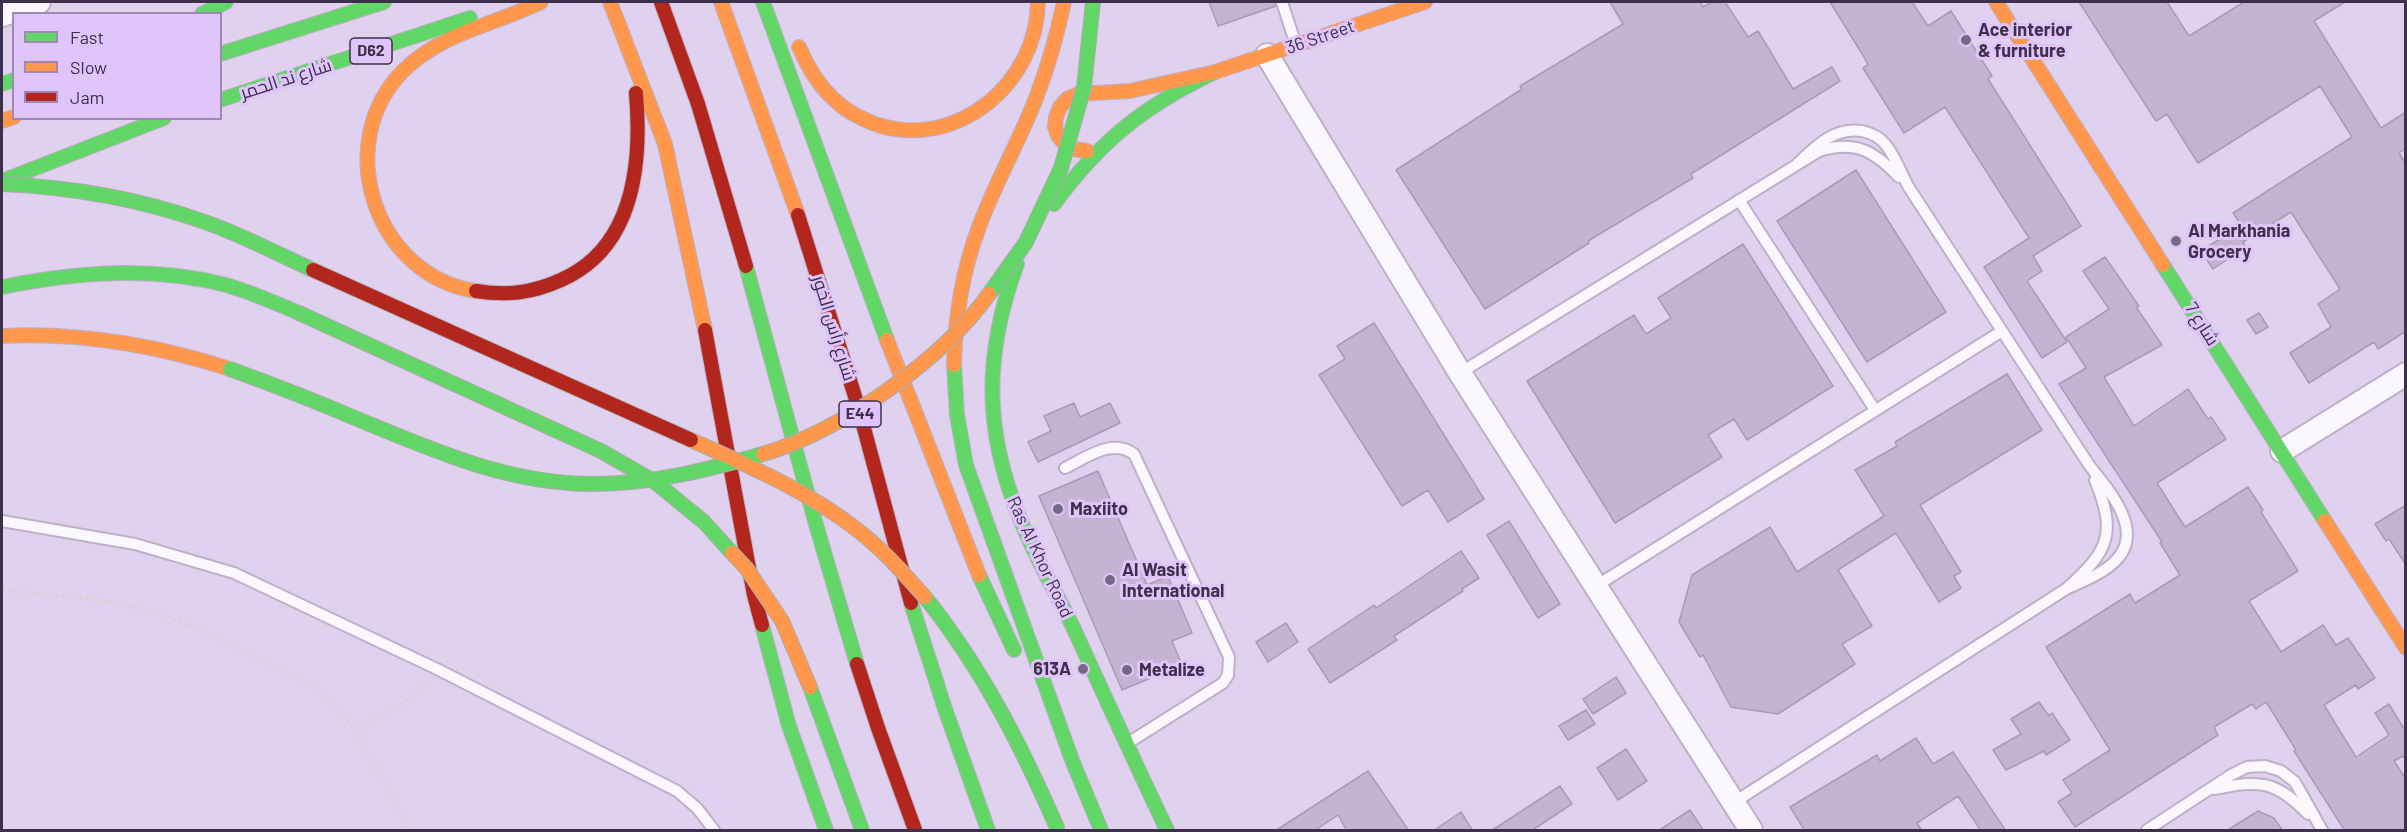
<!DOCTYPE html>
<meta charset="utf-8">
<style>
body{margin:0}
#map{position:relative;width:2407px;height:832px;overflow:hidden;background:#e0d2ee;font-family:Barlow,sans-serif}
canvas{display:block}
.frame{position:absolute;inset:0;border:3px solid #3d304a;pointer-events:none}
.legend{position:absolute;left:12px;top:12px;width:210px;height:108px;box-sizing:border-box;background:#e0c5fb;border:2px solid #9f89b4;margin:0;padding:8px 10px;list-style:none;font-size:18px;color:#3d304a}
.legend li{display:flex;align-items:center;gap:12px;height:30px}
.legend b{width:30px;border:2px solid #9f89b4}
</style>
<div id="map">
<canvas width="2407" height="832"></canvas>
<div class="frame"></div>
<ul class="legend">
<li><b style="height:8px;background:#63d668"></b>Fast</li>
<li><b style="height:8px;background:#ff974d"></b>Slow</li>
<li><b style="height:8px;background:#b3261e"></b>Jam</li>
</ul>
</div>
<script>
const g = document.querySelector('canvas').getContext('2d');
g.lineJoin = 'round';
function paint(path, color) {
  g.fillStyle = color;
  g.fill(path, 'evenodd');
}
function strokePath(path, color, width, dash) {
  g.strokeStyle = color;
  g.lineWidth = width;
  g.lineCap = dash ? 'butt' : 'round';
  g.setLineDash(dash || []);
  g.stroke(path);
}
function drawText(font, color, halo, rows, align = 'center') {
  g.font = font + ' Barlow,Cairo,sans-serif';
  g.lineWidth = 6;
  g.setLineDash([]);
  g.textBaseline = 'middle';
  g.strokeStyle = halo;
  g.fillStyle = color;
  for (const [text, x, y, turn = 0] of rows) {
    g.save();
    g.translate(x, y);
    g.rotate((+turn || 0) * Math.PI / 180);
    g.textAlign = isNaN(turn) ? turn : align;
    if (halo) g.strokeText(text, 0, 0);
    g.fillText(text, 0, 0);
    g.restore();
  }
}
const building = new Path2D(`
 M1209,2H1275L1276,6L1218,26Z
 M1610,2H1700L1703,7L1712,2H1725L1748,37L1758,31L1793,89L1832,67L1840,81L1691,174L1693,178L1588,241L1589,243L1485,309L1396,170L1522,89L1520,86L1623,24Z
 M1830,2H1912L1928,26L1951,11L1992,76L1988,79L2081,226L2033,256L2042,271L2027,281L2067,342L2042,358L1984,267L2029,238L1945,107L1904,133L1863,68L1868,65L1864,57Z
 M2079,2H2167L2189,36L2244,2H2345L2314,21L2381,128L2406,112V148L2399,153L2406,164V331L2378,349L2374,342L2309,383L2290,353L2331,327L2318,304L2340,289L2291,212L2243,242L2246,247L2213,269L2201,251L2241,225L2233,213L2352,137L2320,86L2198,163L2167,114L2156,121Z
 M1856,170L1946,312L1867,362L1777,221Z
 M1743,244L1833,386L1747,440L1734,419L1708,435L1722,457L1615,523L1527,381L1634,315L1646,334L1671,318L1658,298Z
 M2105,257L2139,306L2136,307L2162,345L2104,377L2134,426L2188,389L2208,419L2211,417L2226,439L2157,483L2185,527L2248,487L2263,510L2261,512L2298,571L2249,601L2281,652L2323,625L2336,645L2348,638L2375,678L2358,689L2356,685L2324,705L2356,757L2389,735L2375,713L2389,704L2403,727L2406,725V760L2403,756L2394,761L2406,779V831H2345L2294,751L2296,750L2266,702L2256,709L2252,704L2214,727L2218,735L2075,827L2058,802L2072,793L2063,780L2110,750L2046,647L2130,594L2135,603L2180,575L2160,543L2162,542L2059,384L2086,368L2066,337L2109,309L2083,271Z
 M2259,313L2268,327L2256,334L2247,320Z
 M1374,323L1484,499L1448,522L1428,490L1402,506L1319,375L1345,359L1337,346Z
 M2007,374L2042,430L1920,505L1961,572L1954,576L1961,588L1939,602L1896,533L1838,570L1872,626L1842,644L1855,664L1778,714L1731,707L1703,655L1700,657L1679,622L1692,575L1770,527L1797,572L1884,516L1855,470L1897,446L1895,442Z
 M1074,403L1080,417L1110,403L1120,423L1038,462L1028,442L1051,431L1044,416Z
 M1098,471L1147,585L1168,576L1192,633L1172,641L1182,665L1122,690L1039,496Z
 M2406,505V565L2389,539L2386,541L2375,524Z
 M1509,521L1560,604L1538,618L1487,535Z
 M1461,551L1479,578L1462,589L1463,591L1394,636L1397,640L1330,683L1308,649L1374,605L1376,608Z
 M1286,623L1298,642L1268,662L1256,642Z
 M1616,677L1626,693L1593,714L1583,699Z
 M2039,702L2049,716L2052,713L2070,740L2046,755L2044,751L2006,770L1993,750L2021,734L2011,719Z
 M1586,710L1595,724L1568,740L1559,726Z
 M1916,738L1933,764L1953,752L2006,831H1981L1958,796L1917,823L1922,831H1805L1790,807L1877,755L1880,761Z
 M1626,749L1647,781L1618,800L1597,768Z
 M1368,771L1409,831H1347L1338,815L1314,831H1275Z
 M1560,786L1572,804L1531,831H1491Z
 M1690,810L1704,831H1658Z
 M2258,811L2274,818L2283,831H2226Z
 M1461,812L1473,831H1433Z`);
paint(building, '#c4b3d3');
strokePath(building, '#a89cb4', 1.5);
const lane = new Path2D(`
 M1282,2L1295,42
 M1798,163C1817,145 1834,127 1862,131C1871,133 1880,137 1886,145C1895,156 1901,173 1908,186L2089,465C2110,492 2149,534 2111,565C2098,576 2081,582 2066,589
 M1739,200L1875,410
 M1460,373L1819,151C1856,140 1874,151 1899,177
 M1065,468C1087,457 1112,438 1134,454L1229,657L1228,675L1223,683L1128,743
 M2,521L135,544L234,573L437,669L677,791L697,808L714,830
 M1596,586L2002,331
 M2215,789C2260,780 2275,780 2308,814
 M1733,803L2066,589C2109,551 2117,534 2095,480
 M2147,830L2231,775L2247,767L2265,766L2281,771L2295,782L2322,830`);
const street = new Path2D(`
 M2,15L39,2
 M1267,55L1460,373L1751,830
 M2282,451L2406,374`);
const fast = new Path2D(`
 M763,2L887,340
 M202,14L226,2
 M220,54L384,2
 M2,84L14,80
 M220,100L470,18
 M2,181L164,118
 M1054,204C1101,140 1144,106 1215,72
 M1017,264C980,364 985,445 1030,542C1043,571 1059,598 1073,627C1104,695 1135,763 1167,830
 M2163,265L2325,521
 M746,266L815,521L857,664
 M2,287C76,272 152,266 226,285C251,292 275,303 299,313
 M954,365L957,415L966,465L1072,760L1101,830
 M979,575L1014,650
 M911,603L945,709L988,830
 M762,625L789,726L826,830
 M810,687L862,830`);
const slow = new Path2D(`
 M610,2L665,144L705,330
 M721,2L798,215
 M1996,2L2163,265
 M799,47C809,69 819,87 838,103C849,113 864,120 878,125C958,150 1037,83 1038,2
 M2,121L14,117
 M1087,151L1074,149L1065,144L1058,136L1055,127L1056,117L1060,107L1067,99L1079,94L1130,91L1215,72L1425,2
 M476,291C375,276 331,144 403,71C441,33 494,25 541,2
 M2,336C81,332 155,345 230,369
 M887,340L979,575
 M954,365C955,318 962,272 979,227C995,183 1019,142 1036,98C1048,67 1057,35 1064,2
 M2325,521L2406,648`);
const jam = new Path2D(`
 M661,2L698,104L746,266
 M798,215L858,406L911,603
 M476,291C507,296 532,293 561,280C634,248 642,163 636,93
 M705,330L754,595L762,625
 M857,664L878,728L915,830`);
strokePath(lane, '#bdb0c9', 14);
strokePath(street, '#bdb0c9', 26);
strokePath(fast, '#bdb0c9', 16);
strokePath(slow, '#bdb0c9', 16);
strokePath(jam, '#bdb0c9', 16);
strokePath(new Path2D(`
 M2,591C52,595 103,597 152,612C207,629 259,660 311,685C353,711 385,787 408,830
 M354,733L411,698L428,681`), '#d6d1da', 3, [3, 3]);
strokePath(lane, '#faf8fc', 10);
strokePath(street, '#faf8fc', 22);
strokePath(fast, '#63d668', 14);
strokePath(slow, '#ff974d', 14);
strokePath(jam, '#b3261e', 14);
const fastBridge = new Path2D(`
 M2,184C71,187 140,199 205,222C242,235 278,254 313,270
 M989,294L1026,242L1061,168L1084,87L1093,2
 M299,313L601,451L655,482L704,522L732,553
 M230,369C274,385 318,402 362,421C437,452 510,484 593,484C652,484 707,470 763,454
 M925,597C982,668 1022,747 1058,830`);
const slowBridge = new Path2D(`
 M691,440C749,466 810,492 860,532C884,551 904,574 925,597
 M763,454C841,431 942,360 989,294
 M732,553L747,569L782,621L810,687`);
const jamBridge = new Path2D(`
 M313,270L691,440`);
strokePath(fastBridge, '#adabad', 16, []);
strokePath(slowBridge, '#adabad', 16, []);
strokePath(jamBridge, '#adabad', 16, []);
strokePath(fastBridge, '#63d668', 14);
strokePath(slowBridge, '#ff974d', 14);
strokePath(jamBridge, '#b3261e', 14);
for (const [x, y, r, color] of [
 [1966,40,6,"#766983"],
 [2176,241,6,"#766983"],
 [1058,509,6,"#766983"],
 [1110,580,6,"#766983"],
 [1083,669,6,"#766983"],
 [1127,670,6,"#766983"]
]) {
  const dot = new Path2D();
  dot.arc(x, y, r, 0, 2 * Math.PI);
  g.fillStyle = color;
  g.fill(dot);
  strokePath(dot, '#e0c5fb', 2);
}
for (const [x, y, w] of [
 [371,51,42],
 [860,414,42]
]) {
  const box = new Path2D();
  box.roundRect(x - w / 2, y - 13, w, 26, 4.5);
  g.fillStyle = '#e0c5fb';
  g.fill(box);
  strokePath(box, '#3d304a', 1.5);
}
drawText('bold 16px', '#3d304a', null, [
 ["D62",371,51],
 ["E44",860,414]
]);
drawText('bold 18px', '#3d304a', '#e0c5fb', [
 ["Ace interior",1978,30],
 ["& furniture",1978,51],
 ["Al Markhania",2188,231],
 ["Grocery",2188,252],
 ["Maxiito",1070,509],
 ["Al Wasit",1122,570],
 ["International",1122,591],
 ["613A",1071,669,"right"],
 ["Metalize",1139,670]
], 'left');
drawText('18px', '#3d304a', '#e0c5fb', [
 ["36 Street",1320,37,-19],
 ["شارع ند الحمر",286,79,-18],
 ["شارع 7",2202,324,58],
 ["شارع رأس الخور",834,328,73],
 ["Ras Al Khor Road",1040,557,65]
]);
</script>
